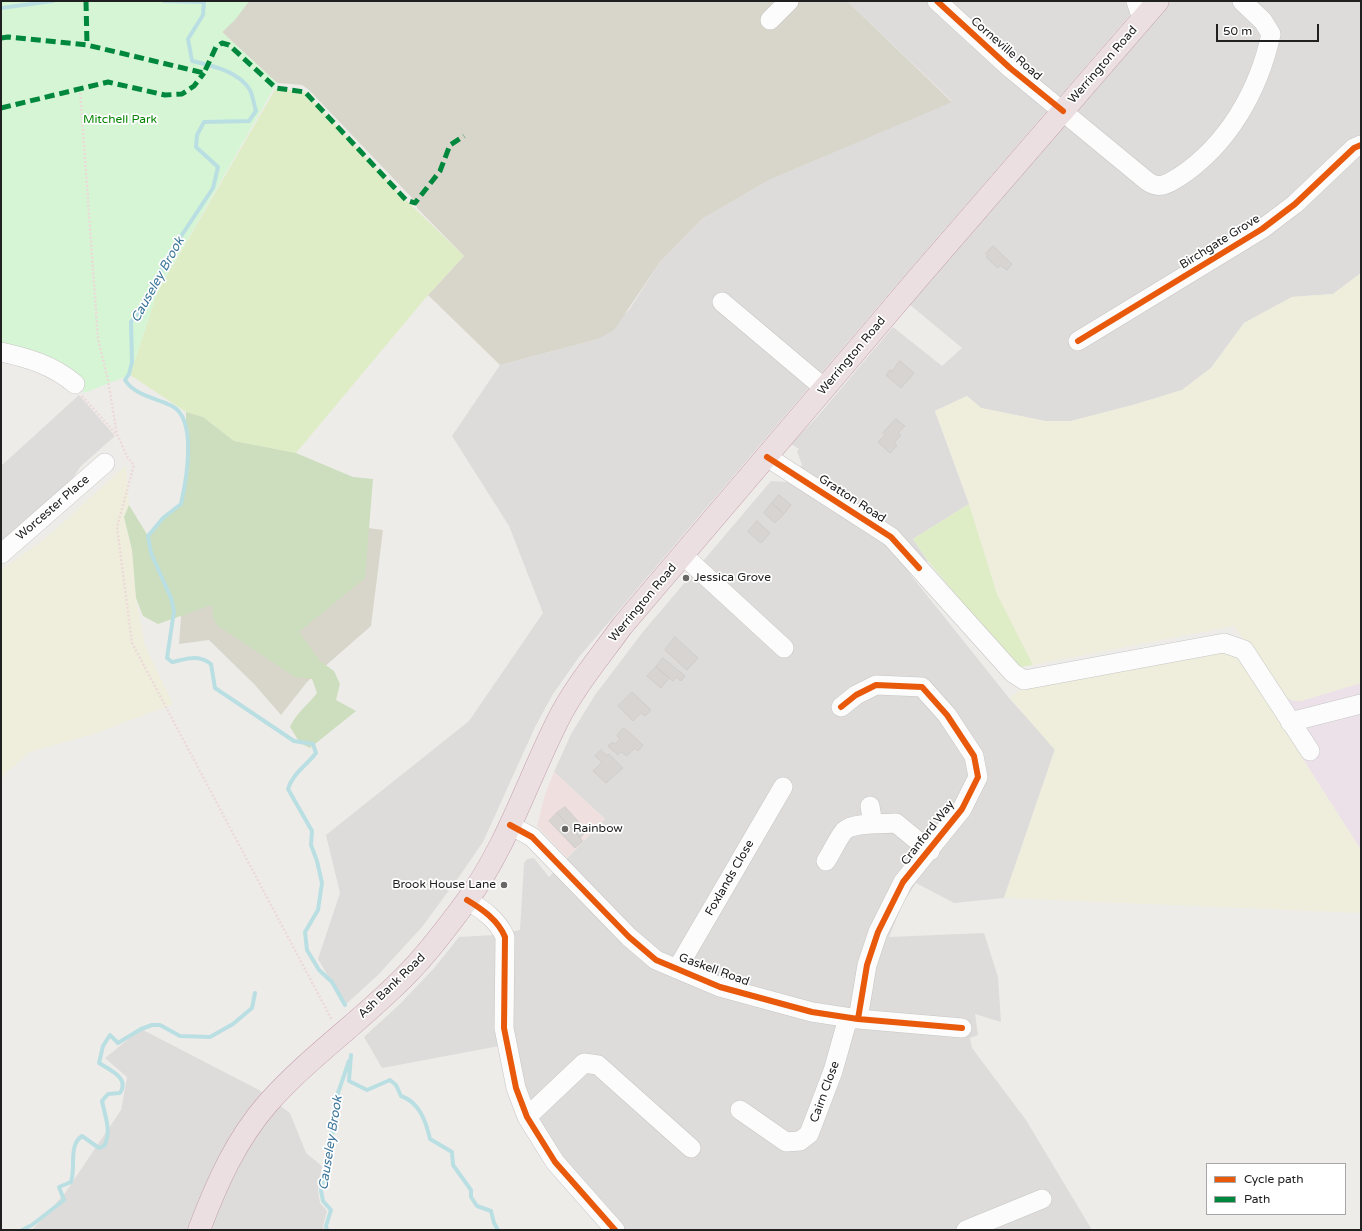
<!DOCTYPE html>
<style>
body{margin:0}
#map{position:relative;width:1362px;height:1231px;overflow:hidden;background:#eeece9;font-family:"Varela Round",sans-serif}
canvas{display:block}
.frame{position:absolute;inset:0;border:2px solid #202020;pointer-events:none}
.legend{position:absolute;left:1206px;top:1163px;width:140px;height:52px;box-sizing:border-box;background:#fff;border:1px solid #a6a6a6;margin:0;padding:5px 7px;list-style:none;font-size:12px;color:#202020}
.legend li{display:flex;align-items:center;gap:8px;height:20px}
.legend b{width:20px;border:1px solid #a6a6a6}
.scale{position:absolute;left:1216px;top:24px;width:103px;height:18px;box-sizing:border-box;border:2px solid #202020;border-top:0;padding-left:5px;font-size:12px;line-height:14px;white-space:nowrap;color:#202020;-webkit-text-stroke:3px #fff;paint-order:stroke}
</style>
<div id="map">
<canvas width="1362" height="1231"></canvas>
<div class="frame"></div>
<ul class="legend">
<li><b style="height:5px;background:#e8590c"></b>Cycle path</li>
<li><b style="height:5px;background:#00873e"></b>Path</li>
</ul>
<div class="scale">50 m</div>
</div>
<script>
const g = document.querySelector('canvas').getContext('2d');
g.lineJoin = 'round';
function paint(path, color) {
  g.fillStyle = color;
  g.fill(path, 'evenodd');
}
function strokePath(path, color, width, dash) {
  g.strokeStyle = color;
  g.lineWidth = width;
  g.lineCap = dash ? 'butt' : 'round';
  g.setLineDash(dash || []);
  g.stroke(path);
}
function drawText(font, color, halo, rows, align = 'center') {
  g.font = font + ' "Varela Round",sans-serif';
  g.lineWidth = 3.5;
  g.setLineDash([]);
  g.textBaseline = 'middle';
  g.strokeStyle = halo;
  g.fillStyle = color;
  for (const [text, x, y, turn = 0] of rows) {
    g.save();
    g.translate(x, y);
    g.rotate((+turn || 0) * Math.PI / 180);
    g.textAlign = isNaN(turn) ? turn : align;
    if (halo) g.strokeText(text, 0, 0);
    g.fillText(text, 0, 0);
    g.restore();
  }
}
paint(new Path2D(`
 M847,1H1142L869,317L579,657L553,694L535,727L483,842L461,874L422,927L378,975L345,1005L318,959L340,893L326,835L469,721L543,613L509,526L452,436L500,365L598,339L629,310L660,262L702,219L769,180L952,101Z
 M1168,1H1361V273L1333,294L1292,297L1244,323L1211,368L1182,390L1133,405L1071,421H1045L981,408L967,396L935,411L969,504L913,539L928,561L910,574L1009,698L1055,749L1004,898L954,903L916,883L903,903L889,937L984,933L998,977L1001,1022L975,1014L978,1035L970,1038L972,1048L1026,1120L1092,1230H626L596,1200L539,1124L525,1088L515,1043L382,1068L364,1037L401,1003L435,967L459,937L494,935L520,930L524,863L527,859L534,858L549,877L605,819L554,772L571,734L595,695L642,633L771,481L787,482L802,465L797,451L799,449L791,444L817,417L893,327L942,366L962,348L909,304Z
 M79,395L115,436L81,466L59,498L1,544V466Z
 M141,1029L259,1090L290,1113L306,1153L322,1166L318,1190L320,1203L327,1211L323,1226L324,1230H32L65,1193L121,1110L127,1077L105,1058Z`), '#dddcda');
paint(new Path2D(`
 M554,772L605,819L567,858L537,826L545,794Z`), '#f0dfdf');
paint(new Path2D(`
 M1361,683V850L1269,706L1284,697L1301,701Z`), '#ece1e9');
paint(new Path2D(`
 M249,1H847L952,102L769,180L702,219L660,262L614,330L598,339L500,365L428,295L464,256L418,209L412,198L309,90L302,85L277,83L222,32L235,19Z
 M353,526L383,530L371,626L307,682L281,715L254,684L209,640L179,644L184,576Z`), '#d8d6ca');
paint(new Path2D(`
 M1361,273V683L1301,701H1294L1284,697L1234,626L1033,665L997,594L969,503L935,411L967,396L981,408L1045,421H1071L1133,405L1182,390L1211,368L1244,323L1292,297L1333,294Z
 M126,465L129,505L124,517L132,550L136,598L145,646L173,704L97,733L30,752L4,775L1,781V570L46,538Z
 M1221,651L1241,655L1269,706L1361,850V913L1004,898L1055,750L1010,698L1019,690Z`), '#efeedc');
paint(new Path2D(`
 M276,88L305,92L406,200L464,256L428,295L296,453L234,441L203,417L186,412L130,375L157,293Z
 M969,504L997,594L1033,665L1019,667L1013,663L928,561L913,539Z`), '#dfedc6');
paint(new Path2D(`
 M186,412L203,417L234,441L296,453L353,477L373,479L365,578L299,632L320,661L334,671L340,684L336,700L356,711L310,748L300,743L290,727C296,713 308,705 317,693L312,679L295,677L218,626L213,618L212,605L158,624L143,616L136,598L132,550L124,517L129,505L148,536L163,518L181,504L186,484Z`), '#ccdebd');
paint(new Path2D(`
 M1,1H249L235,20L222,32L277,83L157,293L130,375L84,393L79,380L1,347Z`), '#d6f5d4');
strokePath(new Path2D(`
 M164,1L203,2
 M204,1L203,15L188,39L192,61C213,66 238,71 250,90C253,96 254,105 256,111L249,121L204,122L197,135L196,147L218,167L213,188L164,262L154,291L131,322L132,362L129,374L125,380C135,396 157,398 172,406C198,419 186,482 181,504L163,518L148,536L151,553L171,598L174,611L167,658L172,662C187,659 198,654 211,664L215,688L294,741L313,744L316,753C307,765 292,774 288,789L312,831L311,845L317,861L322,883L318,910L305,932L307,950L319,970L332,982L345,1005
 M1,8L53,1
 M351,1055L349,1081L367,1090L390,1080L396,1085L401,1096C419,1102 426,1121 430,1139L452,1152L453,1165L471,1190V1197L477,1206L491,1211L494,1223L498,1230
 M22,1230L32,1225L64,1200L59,1187L71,1182C76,1168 68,1145 82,1136L99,1148L104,1146C112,1132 105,1116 102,1101L108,1094L120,1093C130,1078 110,1070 99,1063L103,1046L110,1035L118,1043L141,1029L152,1025H160L180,1036L210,1037L233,1024L252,1008L255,993
 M327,1230L326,1226L331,1210L323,1201L321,1190L332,1138L334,1112L338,1093L349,1061`), '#badfe3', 4);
const building = new Path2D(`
 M993,246L1012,264L1007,270L1000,265L998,268L986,257L988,255L986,254Z
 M900,361L914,373L901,388L886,375L890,370L892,371Z
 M896,419L905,426L898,433L901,435L894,443L897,446L890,453L878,442L885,435L883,433Z
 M779,495L791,505L784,514L772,503Z
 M772,503L784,514L775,523L764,513Z
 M757,521L770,533L761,543L748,532Z
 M675,637L698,658L687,670L665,650Z
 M663,658L685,676L681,681L676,677L673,681L656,667Z
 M656,667L669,678L661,688L647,676Z
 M632,692L651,710L645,716L641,713L633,721L618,706Z
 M624,728L643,745L638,751L635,748L627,756L621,752L618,755L608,746L612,742L615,744L620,739L617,736Z
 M601,750L607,756L609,754L623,768L606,783L593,771L602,762L595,756Z
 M565,807L587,831L580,838L557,813Z
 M557,813L583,841L575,848L549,821Z`);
paint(building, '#d7d4d1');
strokePath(building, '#d1cdca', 1);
const minor = new Path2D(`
 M937,1L1010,68L1147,181C1159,190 1168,184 1179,177C1228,145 1259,90 1271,34L1263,21L1242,1
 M1136,1L1142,19
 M770,20L789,1
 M722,302L824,388
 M1078,341L1262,229L1295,204L1354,148L1361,145
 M1,352C28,358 53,365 75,384
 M767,457L891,537L1013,673L1024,680L1224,643L1244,650L1310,751
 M1,554L105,463
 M683,555L784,648
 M841,707L856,695L876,685L922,687L947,715L974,756L978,777L962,809L903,882L878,932L867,965L858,1019
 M1290,722L1361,704
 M870,806L873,824
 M510,825L532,837L629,937L656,960L720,987L812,1012L858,1019L962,1028
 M826,861C832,852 837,840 844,831C853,822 883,824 896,823L930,851
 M467,900C482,909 498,920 505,937L504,1028L516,1088L527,1117L555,1162L615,1230
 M677,969L783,787
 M740,1110L786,1142L800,1141L809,1134L833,1071L848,1018
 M527,1117L584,1063L598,1065L691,1148
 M966,1230L1042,1199`);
const highway = new Path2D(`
 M199,1230C216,1185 236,1139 269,1102C312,1054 367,1017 412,969C431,949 449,925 466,902C506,848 527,782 557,722C574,687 600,657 622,626L919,277L1158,1`);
strokePath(minor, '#c7c6c5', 20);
strokePath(highway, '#c59eae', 23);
strokePath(new Path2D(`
 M80,89L98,339L108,380L117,435
 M82,396L118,436L127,457L134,465L117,527L132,643L332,1020`), '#ecd9d9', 2.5, [2, 2]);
strokePath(minor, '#fcfcfc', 19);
strokePath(highway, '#ebdfe2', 22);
strokePath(new Path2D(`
 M86,1L87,45
 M1,38L8,37L87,45L204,73L216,47L222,43L229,45L276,88L305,92L406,200L415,203L440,171L450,145L464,136
 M1,108L108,82L165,95L182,94L194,86L204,73`), '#00873e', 5, [10, 5]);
strokePath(new Path2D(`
 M937,1L1010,68L1063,111
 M1078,341L1262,229L1295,204L1354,148L1361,145
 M767,457L891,537L919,568
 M841,707L856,695L876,685L922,687L947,715L974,756L978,777L962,809L903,882L878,932L867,965L858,1019
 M510,825L532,837L629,937L656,960L720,987L812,1012L858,1019L962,1028
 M467,900C482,909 498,920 505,937L504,1028L516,1088L527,1117L555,1162L615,1230`), '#e8590c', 6);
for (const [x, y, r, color] of [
 [686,578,4,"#686766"],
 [565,829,4,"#686766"],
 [504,885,4,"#686766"]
]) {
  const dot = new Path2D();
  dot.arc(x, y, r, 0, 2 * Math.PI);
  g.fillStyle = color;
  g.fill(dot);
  strokePath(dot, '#fff', 1.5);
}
drawText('12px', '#202020', '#fff', [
 ["Corneville Road",1006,49,41],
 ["Werrington Road",1103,65,-49],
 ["Birchgate Grove",1220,242,-32],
 ["Werrington Road",852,356,-50],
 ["Gratton Road",852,499,33],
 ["Worcester Place",53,508,-41],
 ["Werrington Road",643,603,-50],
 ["Cranford Way",928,833,-52],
 ["Foxlands Close",730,878,-60],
 ["Gaskell Road",714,970,20],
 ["Ash Bank Road",392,986,-44],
 ["Cairn Close",825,1092,-70]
]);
drawText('12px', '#098606', '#fff', [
 ["Mitchell Park",120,120]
]);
drawText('12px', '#202020', '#fff', [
 ["Jessica Grove",694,578],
 ["Rainbow",573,829],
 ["Brook House Lane",496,885,"right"]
], 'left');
drawText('italic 13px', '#3f789c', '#fff', [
 ["Causeley Brook",158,280,-61],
 ["Causeley Brook",331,1143,-81]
]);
</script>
